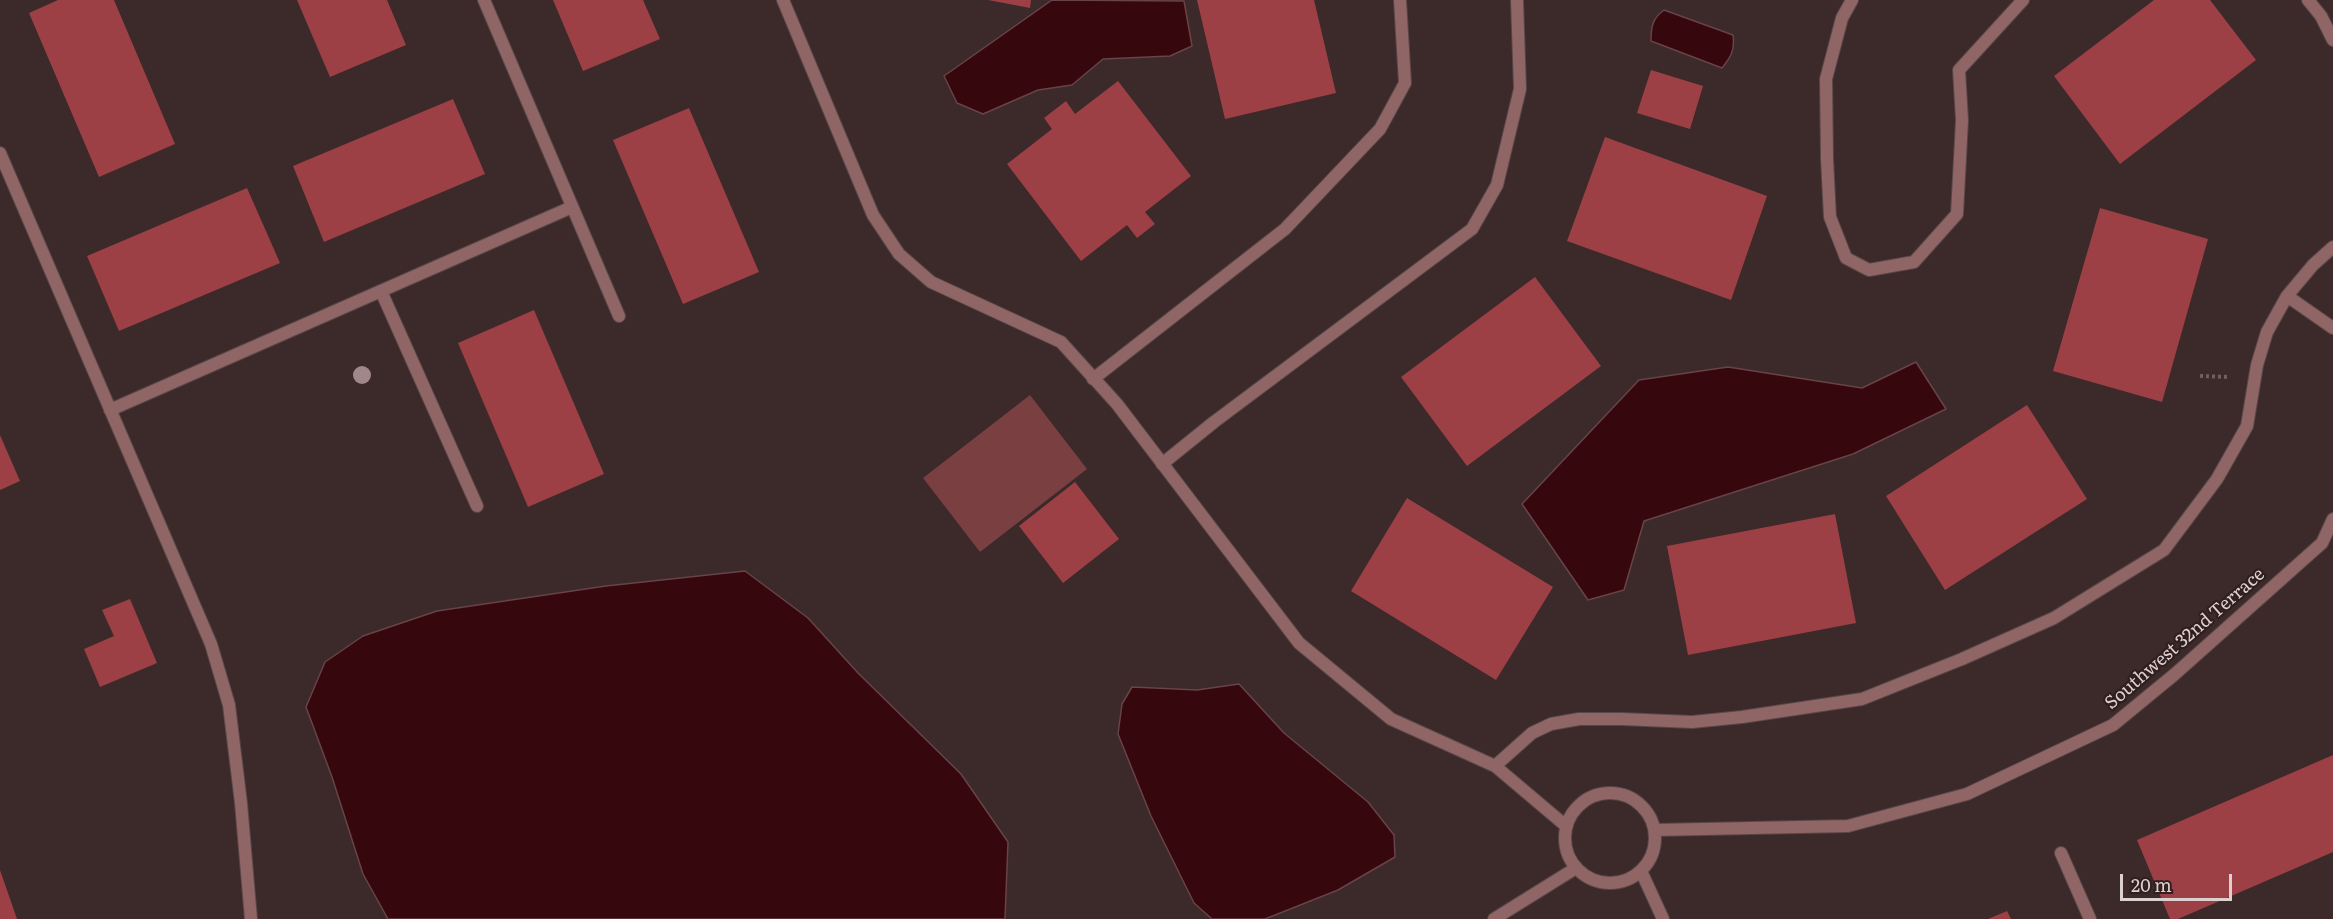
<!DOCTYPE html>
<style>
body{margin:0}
#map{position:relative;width:2333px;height:919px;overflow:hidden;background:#3c2929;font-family:Literata,serif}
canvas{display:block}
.scale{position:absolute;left:2120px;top:874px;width:112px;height:27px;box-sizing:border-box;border:3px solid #ddd0d0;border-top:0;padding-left:8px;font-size:18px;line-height:21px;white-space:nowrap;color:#ddd0d0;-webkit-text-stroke:4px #311f1f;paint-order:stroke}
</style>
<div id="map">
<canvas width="2333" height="919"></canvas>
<div class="scale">20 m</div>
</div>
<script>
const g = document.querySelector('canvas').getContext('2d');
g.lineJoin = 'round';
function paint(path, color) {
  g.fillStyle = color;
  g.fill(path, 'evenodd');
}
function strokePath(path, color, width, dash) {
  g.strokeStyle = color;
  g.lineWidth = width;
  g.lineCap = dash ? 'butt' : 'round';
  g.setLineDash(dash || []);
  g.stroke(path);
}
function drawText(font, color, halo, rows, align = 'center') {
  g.font = font + ' Literata,serif';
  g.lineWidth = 4.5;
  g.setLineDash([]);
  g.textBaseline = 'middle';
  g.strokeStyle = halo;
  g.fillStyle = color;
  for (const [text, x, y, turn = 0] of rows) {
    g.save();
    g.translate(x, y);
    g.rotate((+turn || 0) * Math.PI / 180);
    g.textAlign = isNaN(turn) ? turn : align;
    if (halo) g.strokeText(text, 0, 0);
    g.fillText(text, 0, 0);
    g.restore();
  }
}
paint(new Path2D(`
 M1030,395L1087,469L980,552L923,478Z`), '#7a3f41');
const water = new Path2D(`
 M1052,0L1184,1L1192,46L1170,56L1103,59L1072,85L1038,90L983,114L957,103L944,76Z
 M1664,10L1733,35C1735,50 1731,57 1722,68L1651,41C1651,27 1652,19 1664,10Z
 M1916,362L1946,409L1853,454L1644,521L1624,590L1588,600L1522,504L1639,380L1728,367L1862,388Z
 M745,571L808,618L858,673L961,774L1008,842L1005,919H388L363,874L332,777L306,707L325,662L363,636L437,611L606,586Z
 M1239,684L1284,733L1368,802L1394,835L1395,857L1338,890L1265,919H1212L1194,903L1151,816L1118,734L1122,704L1132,687L1197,690Z`);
paint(water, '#36070c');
strokePath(water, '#684347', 1.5);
paint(new Path2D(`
 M58,0H114L175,144L99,177L29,13Z
 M297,0H387L406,45L330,77Z
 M553,0H643L660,39L583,71Z
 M988,0H1031L1030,8Z
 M1197,0H1314L1336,93L1225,119Z
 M2154,0H2210L2256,60L2120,164L2054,76Z
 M1651,70L1703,86L1690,129L1637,113Z
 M1118,81L1191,176L1145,212L1155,224L1137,238L1127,225L1081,261L1007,164L1052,129L1044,118L1066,101L1075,114Z
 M453,99L485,174L324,242L293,166Z
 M689,108L759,272L683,304L613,140Z
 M1605,137L1767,196L1731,300L1567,241Z
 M247,188L280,263L119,331L87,256Z
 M2100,208L2208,239L2162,402L2053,371Z
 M1535,277L1601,366L1467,466L1401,377Z
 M534,310L604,474L528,507L458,343Z
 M2027,405L2087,499L1945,590L1886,496Z
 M0,435L20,481L0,490Z
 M1075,482L1119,539L1063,583L1019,526Z
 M1407,498L1553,587L1496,680L1351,591Z
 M1835,514L1856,623L1688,655L1667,546Z
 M130,599L157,663L100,687L84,649L114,636L102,610Z
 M2333,755V852L2178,919H2170L2137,840Z
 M0,870L17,919H0Z
 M2007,911L2011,919H1988Z`), '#9c4046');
const service = new Path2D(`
 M1852,0L1842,18L1826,79L1827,159L1830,217L1846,258L1869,270L1914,262L1957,214L1962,120L1959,70L2023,0
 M381,291L477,506
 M1093,379L1285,229L1380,129L1405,83L1400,0
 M1162,464L1214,422L1472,229L1497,185L1520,89L1517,0
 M2061,853L2090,919`);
const minor = new Path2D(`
 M484,0L619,316
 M783,0L873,215L899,254L931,282L1061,342L1117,404L1299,643L1391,719L1495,766L1532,733L1551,724L1579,719H1622L1692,722L1742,717L1862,699L1962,659L2054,618L2164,550L2217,479L2247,426L2257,365L2267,332L2287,296L2313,265L2333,247
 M2308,0L2321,16L2333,40
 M0,153L211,644L229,705L241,803L251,919
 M2287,296L2333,328
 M110,410L572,207
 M1495,766L1566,826
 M1565 838a45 45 0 1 1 90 0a45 45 0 1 1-90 0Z
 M1655,830L1848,826L1967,794L2113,725L2175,674L2322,543L2333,519
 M1641,871L1663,919
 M1494,919L1576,868`);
strokePath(service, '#594747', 14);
strokePath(minor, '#594747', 14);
strokePath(new Path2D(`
 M2200,376L2229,377`), '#705f5f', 4, [3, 3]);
strokePath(service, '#906565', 12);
strokePath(minor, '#906565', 12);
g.fillStyle = '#9f8887';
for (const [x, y] of [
 [362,375]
]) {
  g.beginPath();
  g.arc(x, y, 9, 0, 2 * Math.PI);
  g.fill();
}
drawText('18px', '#ddd0d0', '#311f1f', [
 ["Southwest 32nd Terrace",2185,639,-41]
]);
</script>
